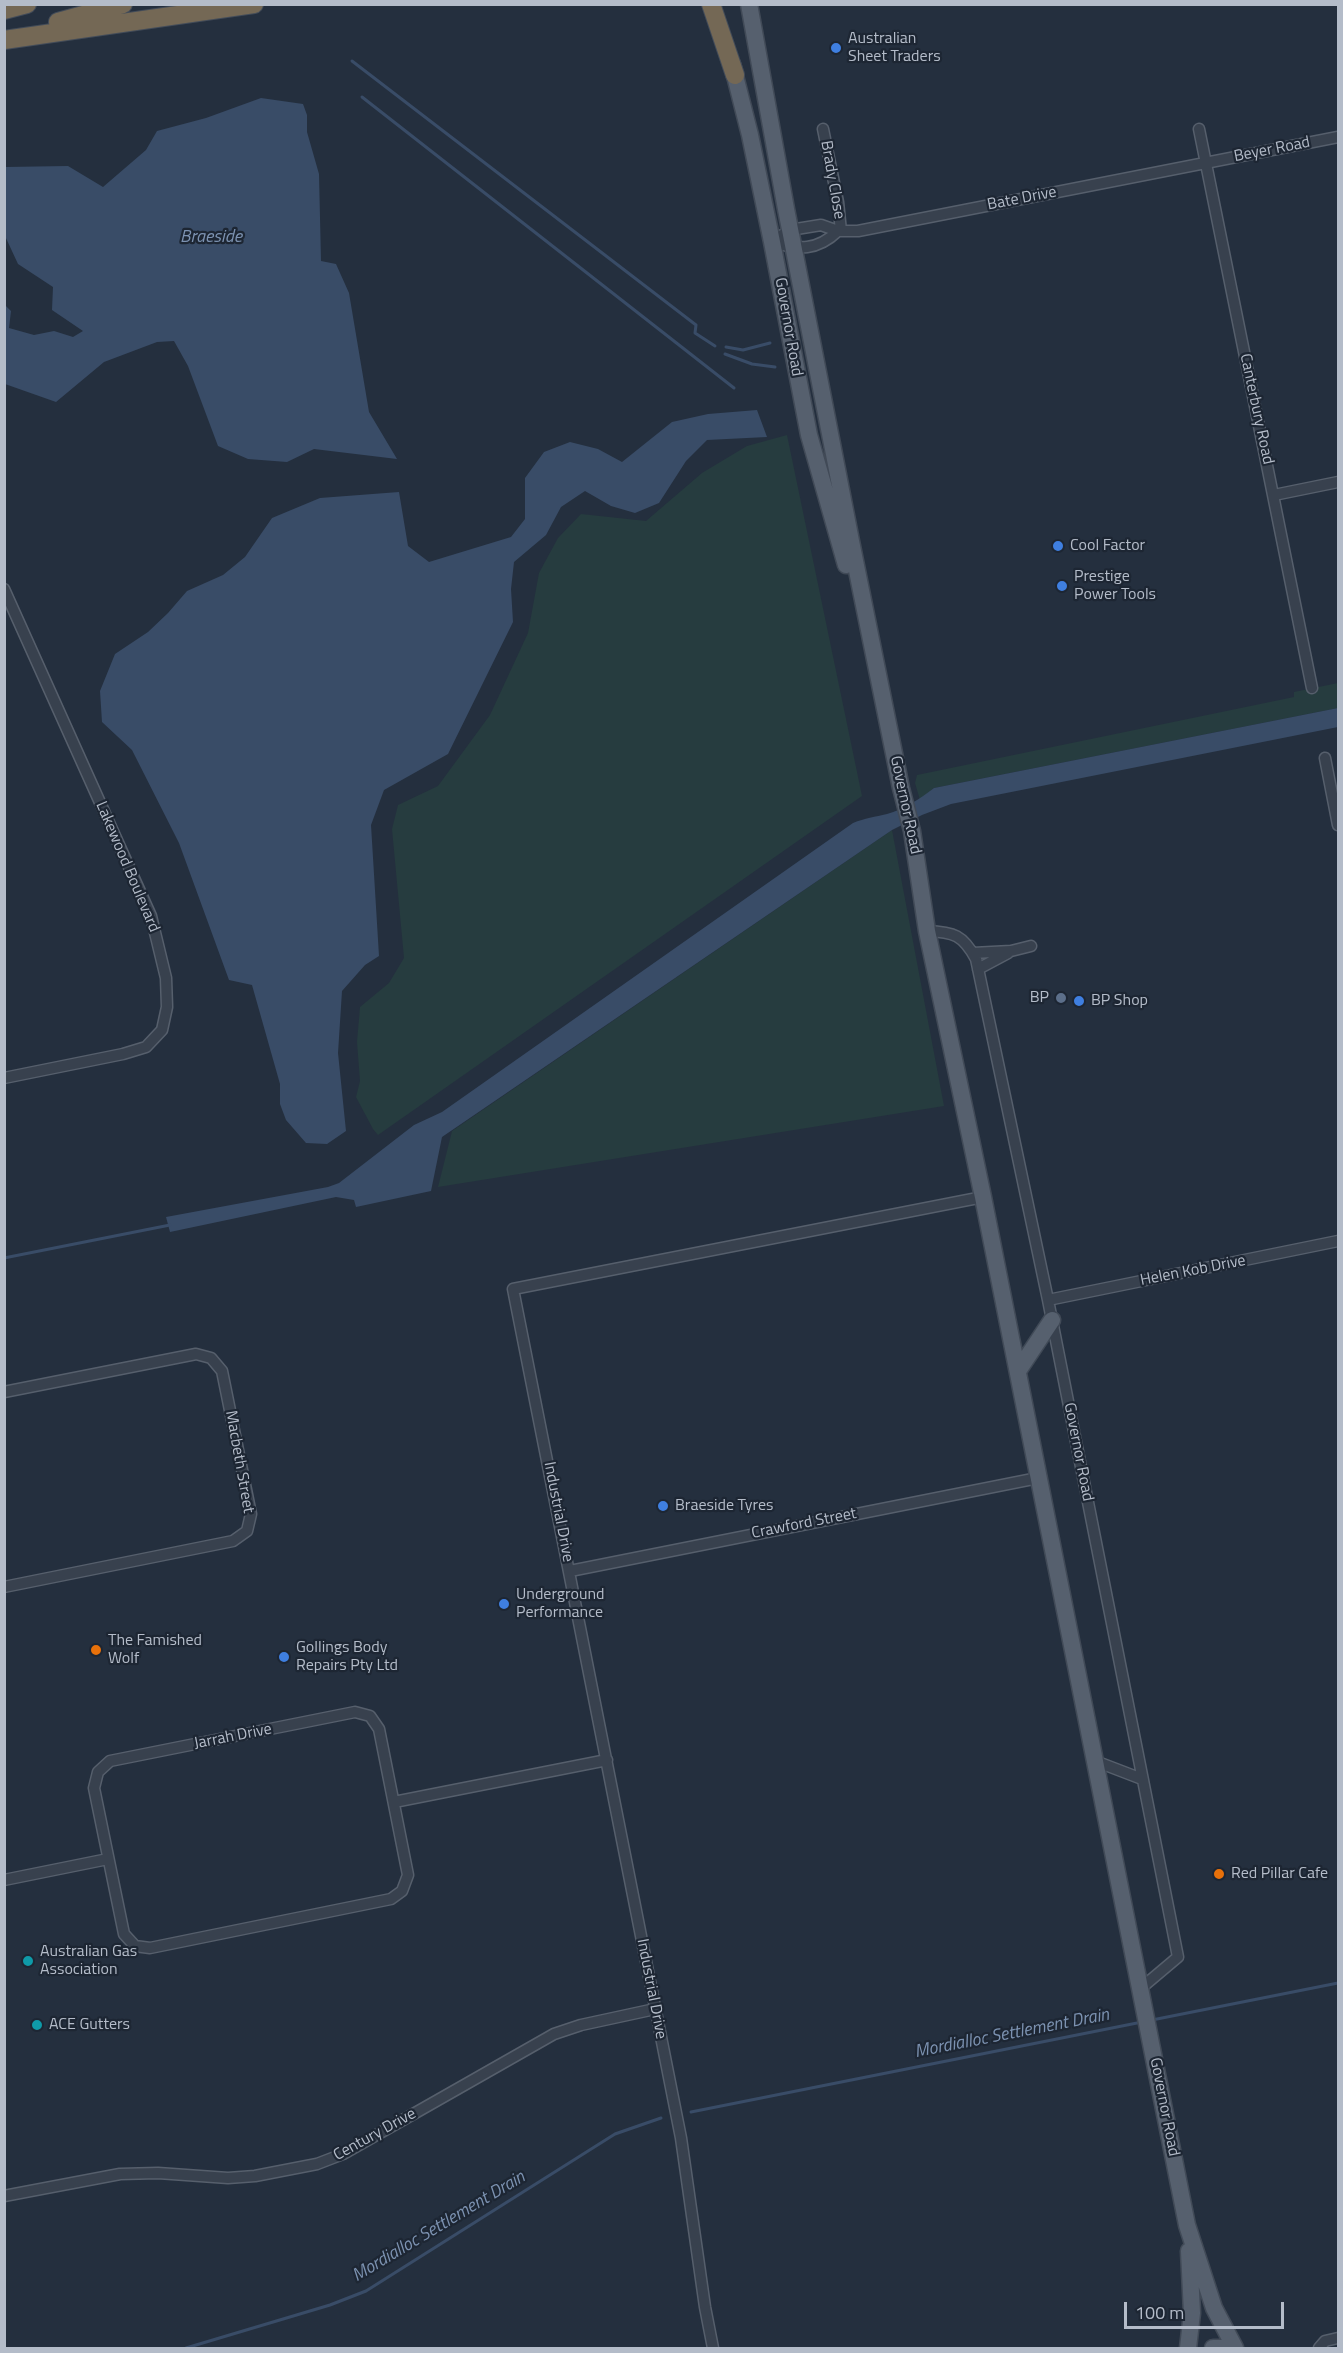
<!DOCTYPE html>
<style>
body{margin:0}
#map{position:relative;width:1343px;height:2353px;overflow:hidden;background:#242f3e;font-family:"Titillium Web",sans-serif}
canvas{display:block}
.frame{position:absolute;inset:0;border:6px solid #b4bcc9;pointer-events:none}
.scale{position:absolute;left:1124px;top:2302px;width:160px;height:27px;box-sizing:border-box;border:3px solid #b4bcc9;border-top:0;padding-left:8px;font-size:18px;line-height:21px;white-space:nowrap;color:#b4bcc9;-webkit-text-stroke:4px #1d2633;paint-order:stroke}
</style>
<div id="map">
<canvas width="1343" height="2353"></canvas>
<div class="frame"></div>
<div class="scale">100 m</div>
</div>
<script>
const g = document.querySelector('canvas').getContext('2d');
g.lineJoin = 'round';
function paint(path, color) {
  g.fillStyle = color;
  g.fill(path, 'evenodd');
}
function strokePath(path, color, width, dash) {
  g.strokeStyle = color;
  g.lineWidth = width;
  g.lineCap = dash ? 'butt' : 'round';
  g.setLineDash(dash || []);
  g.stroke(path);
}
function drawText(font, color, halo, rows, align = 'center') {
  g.font = font + ' "Titillium Web",sans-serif';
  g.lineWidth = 4.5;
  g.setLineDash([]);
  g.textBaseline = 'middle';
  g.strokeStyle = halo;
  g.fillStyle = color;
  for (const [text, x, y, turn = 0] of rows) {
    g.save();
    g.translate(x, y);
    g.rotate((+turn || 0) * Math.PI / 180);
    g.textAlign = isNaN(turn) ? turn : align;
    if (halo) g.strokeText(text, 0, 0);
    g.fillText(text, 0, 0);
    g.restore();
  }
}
paint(new Path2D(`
 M787,435L862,796L378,1135L373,1129L356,1097L360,1081L357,1042L360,1007L389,983L404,958L392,829L398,805L438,786L490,715L528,633L539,573L558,538L581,514L646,521L702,473L747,446Z
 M1338,683V708L934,788L920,800L915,783L917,775L1294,697V692Z
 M892,830L944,1106L438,1187L452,1131Z`), '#263c3f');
paint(new Path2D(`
 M261,98L303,104L307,115V132L319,174L321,261L336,264L349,293L369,412L397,459L314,449L287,462L248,459L218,446L188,366L174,341L157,342L104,362L56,402L5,384V305L11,311L9,328L34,335L54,331L73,337L83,331L52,310L53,287L18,264L5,236V167L68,166L103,187L146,150L157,131L206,118Z
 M757,410L767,437L707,440L686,461L659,503L635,513L611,506L585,491L561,507L546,535L514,562L511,589L513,622L448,754L384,790L371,825L379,956L365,965L342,991L338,1053L346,1131L327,1144L306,1143L286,1120L280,1104V1084L252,985L229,980L179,843L132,750L102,722L100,691L115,654L148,632L168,613L187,591L223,575L245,557L272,518L320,498L399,492L408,546L429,562L511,537L525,519V478L544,452L570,442L598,449L622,462L672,422L708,414Z
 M1338,708V727L951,804L922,815L892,830L442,1137L431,1191L356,1207L354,1200L336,1197L170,1232L166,1217L328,1187L339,1183L414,1125L442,1112L853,823C865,818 875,817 887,814C904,809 920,799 934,788Z`), '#394c67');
strokePath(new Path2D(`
 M352,61L696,325L695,333L715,346
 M362,97L734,388
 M726,347L743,350L770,343
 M725,354L752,364L775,367
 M4,1258L170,1225
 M1152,2020L1338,1983
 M691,2112L1142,2022
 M186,2348L330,2305L366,2291L615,2134L661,2118`), '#394c67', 3);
const minor = new Path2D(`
 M823,129L838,202L841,231
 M1199,129L1312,688
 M772,242L790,230L821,225L838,231H858L1338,137
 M772,242C799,250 817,251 838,231
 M1274,495L1338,482
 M4,589L151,916L166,978L167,1007L162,1030L146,1047L123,1054L4,1078
 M1325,758L1338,825
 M927,931C954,932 963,935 976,959L1048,1300L1178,1957L1140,1989
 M973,953L1011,951L1031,946
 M978,969L1008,953
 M1048,1300L1338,1241
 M4,1392L196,1354L211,1358L222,1371L251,1514L247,1531L233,1541L4,1587
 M570,1571L1038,1478
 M355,1712L370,1716L379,1729L408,1875L402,1891L391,1899L150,1948L135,1946L124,1934L94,1788L98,1772L110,1761Z
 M1095,1761L1142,1779
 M394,1802L607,1760
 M4,1880L108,1859
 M4,2196L120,2174L158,2173L228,2178L255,2176L317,2164L343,2154L554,2034L581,2025L655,2009
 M713,2348L705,2307L681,2138L513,1289L983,1197
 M1319,2348L1325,2341L1338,2338`);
const primary = new Path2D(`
 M749,4L786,209L851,541L901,788L912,831L927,931L983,1197L1187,2225L1214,2308L1235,2348
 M732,64L750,135L772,242L809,435L846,565
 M1018,1371L1052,1320
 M1188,2348L1192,2313L1189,2251
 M1213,2348H1222`);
const motorway = new Path2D(`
 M711,4L735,75
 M4,10L27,4
 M58,22L123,4
 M4,40L254,4`);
strokePath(minor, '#565f6c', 13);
strokePath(primary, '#414a57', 19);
strokePath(motorway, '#434c59', 20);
strokePath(minor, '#38414e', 10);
strokePath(primary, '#56606e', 16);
strokePath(motorway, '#746855', 18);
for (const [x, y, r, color] of [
 [836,48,6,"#3f7fe0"],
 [1058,546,6,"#3f7fe0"],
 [1062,586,6,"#3f7fe0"],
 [1061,998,6,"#5c6f8a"],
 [1079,1001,6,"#3f7fe0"],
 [663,1506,6,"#3f7fe0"],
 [504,1604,6,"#3f7fe0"],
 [96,1650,6,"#e8710a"],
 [284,1657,6,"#3f7fe0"],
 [1219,1874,6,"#e8710a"],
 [28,1961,6,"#0f9aa8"],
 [37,2025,6,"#0f9aa8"]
]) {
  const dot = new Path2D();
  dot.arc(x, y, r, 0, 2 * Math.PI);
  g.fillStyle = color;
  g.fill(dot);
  strokePath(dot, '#1d2633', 2);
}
drawText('16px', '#b4bcc9', '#1d2633', [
 ["Australian",848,39],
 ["Sheet Traders",848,57],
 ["Cool Factor",1070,546],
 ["Prestige",1074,577],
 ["Power Tools",1074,595],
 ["BP",1049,998,"right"],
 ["BP Shop",1091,1001],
 ["Braeside Tyres",675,1506],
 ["Underground",516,1595],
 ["Performance",516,1613],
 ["The Famished",108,1641],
 ["Wolf",108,1659],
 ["Gollings Body",296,1648],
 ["Repairs Pty Ltd",296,1666],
 ["Red Pillar Cafe",1231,1874],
 ["Australian Gas",40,1952],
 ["Association",40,1970],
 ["ACE Gutters",49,2025]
], 'left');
drawText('16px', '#b4bcc9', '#1d2633', [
 ["Beyer Road",1272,150,-11],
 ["Brady Close",832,180,80],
 ["Bate Drive",1022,199,-11],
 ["Governor Road",788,327,80],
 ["Canterbury Road",1256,409,78],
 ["Governor Road",905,805,78],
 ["Lakewood Boulevard",127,867,67],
 ["Helen Kob Drive",1193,1271,-11],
 ["Governor Road",1078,1452,79],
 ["Macbeth Street",239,1462,80],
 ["Industrial Drive",558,1512,79],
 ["Crawford Street",804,1524,-11],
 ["Jarrah Drive",233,1737,-11],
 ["Industrial Drive",651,1989,79],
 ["Governor Road",1164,2107,79],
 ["Century Drive",375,2135,-29]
]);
drawText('italic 18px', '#7c92b1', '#1d2633', [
 ["Braeside",211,238],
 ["Mordialloc Settlement Drain",1012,2034,-11],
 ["Mordialloc Settlement Drain",439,2227,-31]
]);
</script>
